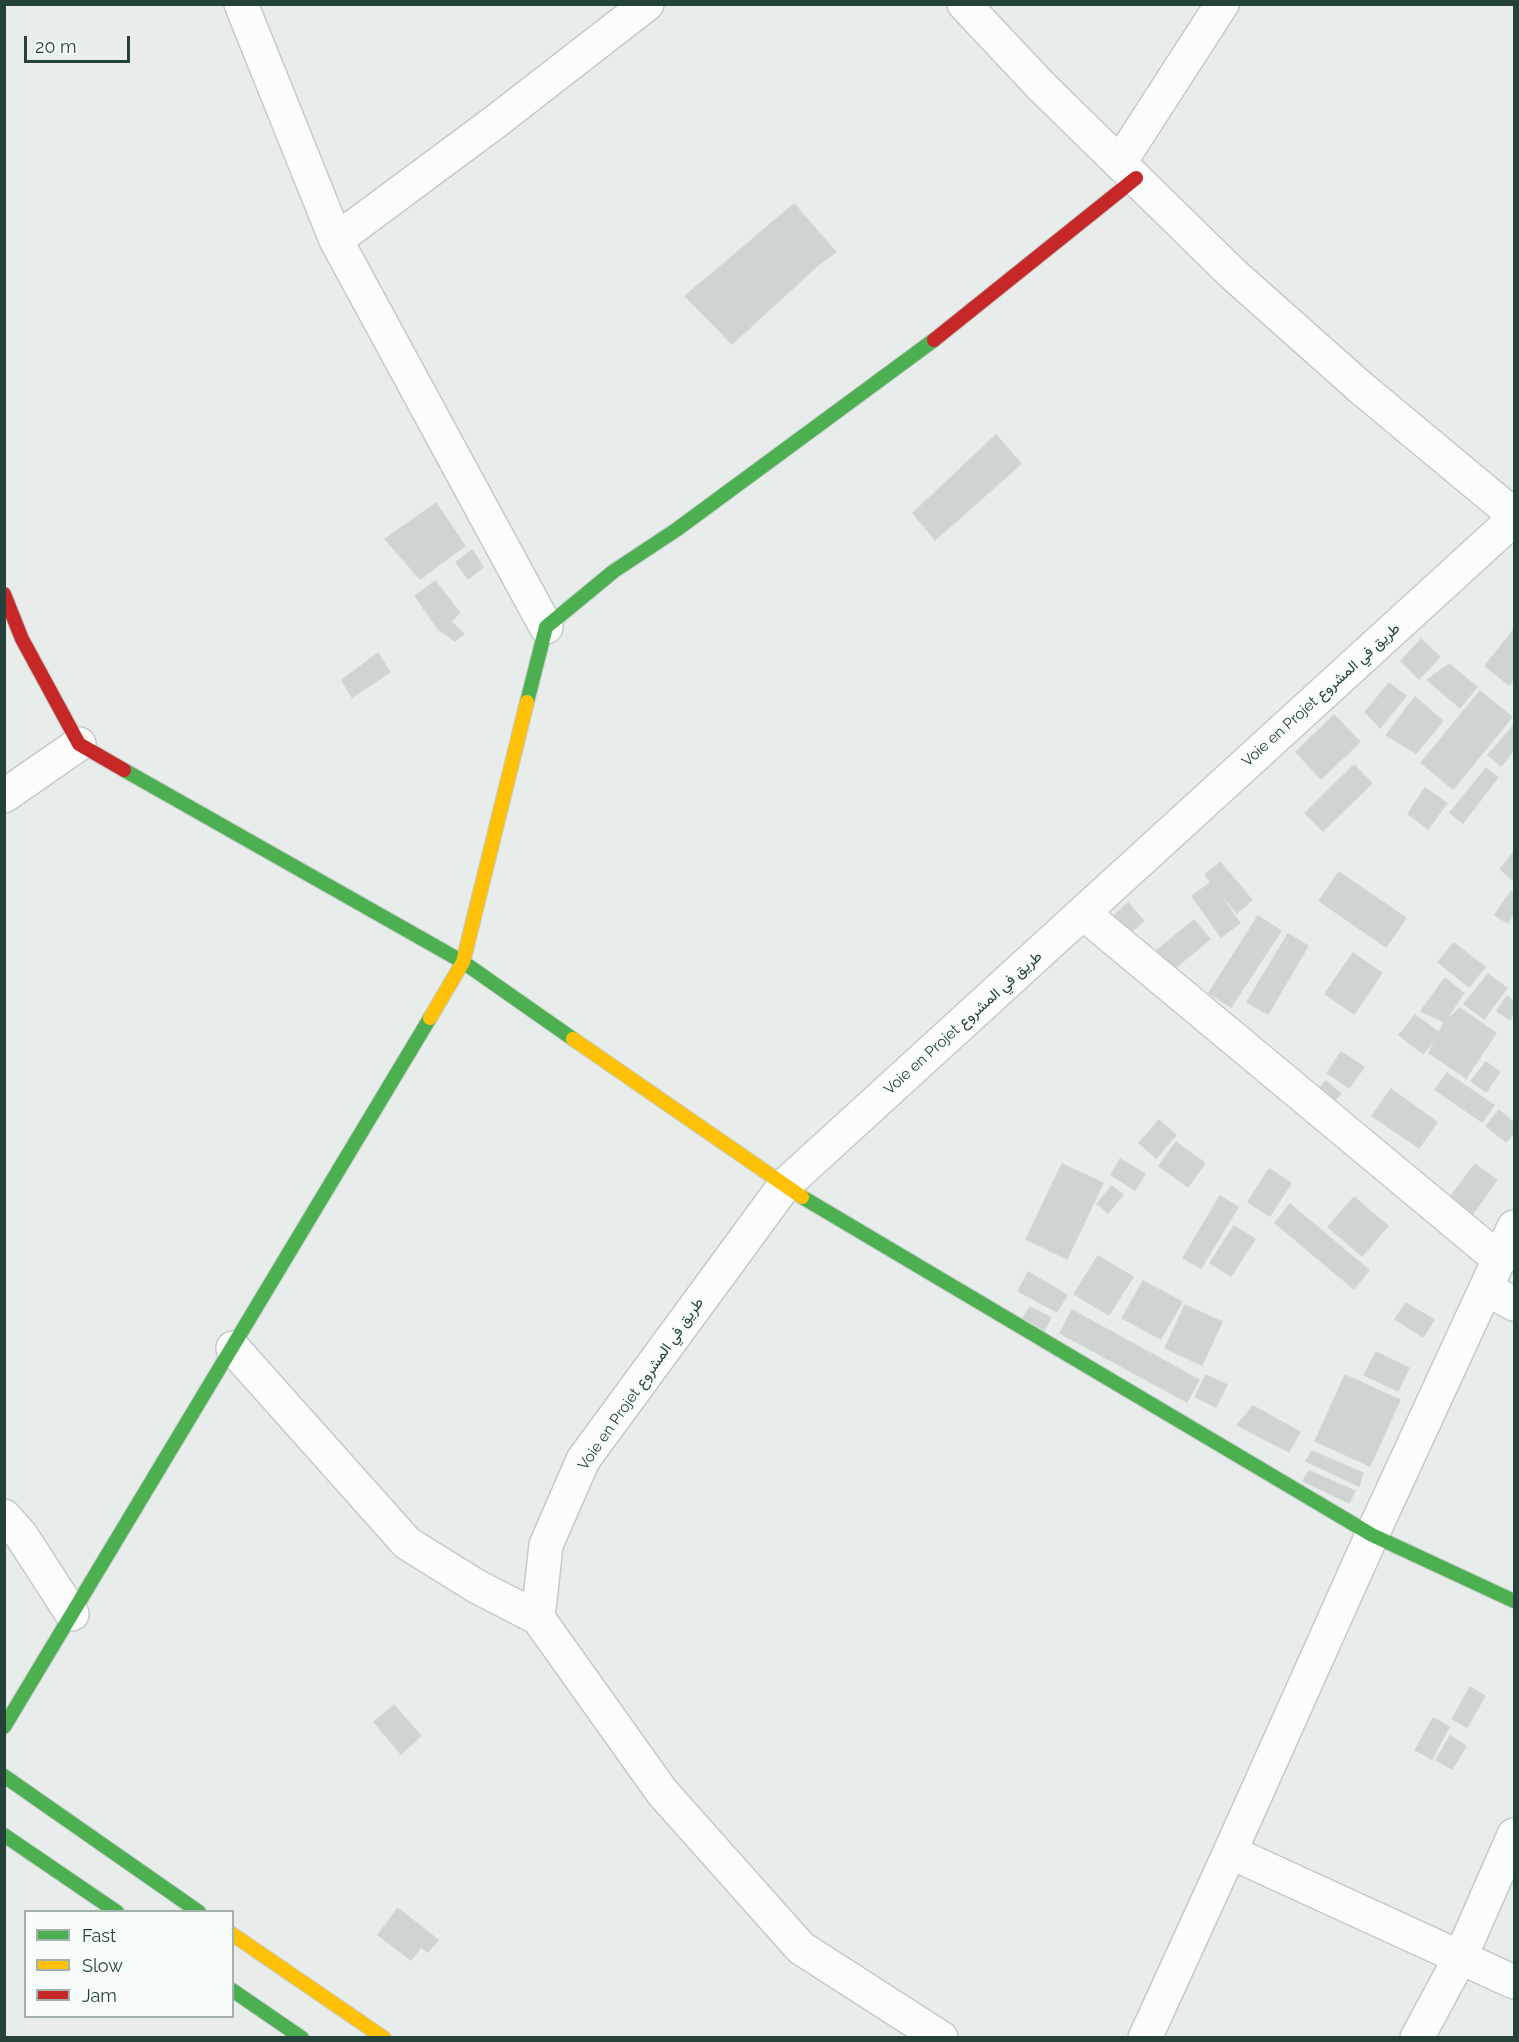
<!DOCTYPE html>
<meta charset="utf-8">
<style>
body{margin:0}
#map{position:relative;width:1519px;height:2042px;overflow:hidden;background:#e8edeb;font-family:Raleway,sans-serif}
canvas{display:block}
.frame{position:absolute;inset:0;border:6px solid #24423a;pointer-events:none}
.legend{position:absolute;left:24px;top:1910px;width:210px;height:108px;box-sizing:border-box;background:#f7fbf9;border:2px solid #a3b1ad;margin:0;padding:8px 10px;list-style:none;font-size:18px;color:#24423a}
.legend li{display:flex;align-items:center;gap:12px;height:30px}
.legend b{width:30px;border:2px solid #a3b1ad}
.scale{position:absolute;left:24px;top:36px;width:106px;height:27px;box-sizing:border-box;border:3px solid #24423a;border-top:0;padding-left:8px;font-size:18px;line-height:21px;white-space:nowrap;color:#24423a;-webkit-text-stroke:4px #f7fbf9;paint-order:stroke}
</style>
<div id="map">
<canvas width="1519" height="2042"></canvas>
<div class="frame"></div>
<ul class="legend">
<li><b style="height:8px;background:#4caf50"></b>Fast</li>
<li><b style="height:8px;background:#ffc107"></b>Slow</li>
<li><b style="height:8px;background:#c62828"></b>Jam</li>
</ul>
<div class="scale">20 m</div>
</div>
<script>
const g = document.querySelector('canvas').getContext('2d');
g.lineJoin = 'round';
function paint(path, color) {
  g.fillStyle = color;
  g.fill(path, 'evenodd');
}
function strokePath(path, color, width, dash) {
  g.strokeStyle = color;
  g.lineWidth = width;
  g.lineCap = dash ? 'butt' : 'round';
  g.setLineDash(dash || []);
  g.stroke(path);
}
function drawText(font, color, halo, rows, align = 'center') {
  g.font = font + ' Raleway,Vazirmatn,sans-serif';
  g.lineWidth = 4.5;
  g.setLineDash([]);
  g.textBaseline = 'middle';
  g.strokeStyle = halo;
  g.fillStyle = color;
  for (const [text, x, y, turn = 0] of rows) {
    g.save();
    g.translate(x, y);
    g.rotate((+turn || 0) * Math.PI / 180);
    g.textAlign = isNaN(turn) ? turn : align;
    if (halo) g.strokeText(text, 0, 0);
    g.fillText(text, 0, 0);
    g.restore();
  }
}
const building = new Path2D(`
 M794,204L836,252L818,265L732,344L685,296Z
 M996,435L1021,464L935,540L913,513Z
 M436,503L465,546L420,579L385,539Z
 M472,550L483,567L468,579L456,562Z
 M435,581L460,613L451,621L464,634L455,641L438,629L415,596Z
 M1514,629V678L1509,685L1485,666Z
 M1421,639L1440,657L1419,679L1401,661Z
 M378,653L390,672L352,697L342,680Z
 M1449,664L1477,687L1460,708L1427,680Z
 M1389,683L1406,696L1380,728L1365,712Z
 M1480,691L1512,717L1453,789L1421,763Z
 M1415,697L1443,721L1416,753L1386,735Z
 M1334,715L1360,742L1321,779L1296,752Z
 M1514,725V750L1501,766L1488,755Z
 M1354,765L1372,783L1323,831L1305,813Z
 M1486,768L1498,777L1463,823L1450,813Z
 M1425,788L1447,803L1428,829L1408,814Z
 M1514,852V881L1500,869Z
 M1220,862L1252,900L1237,913L1205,875Z
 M1339,872L1406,918L1386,947L1319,901Z
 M1211,882L1240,923L1221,937L1192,896Z
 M1511,891L1514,893V913L1508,923L1495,915Z
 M1128,903L1144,921L1124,938L1109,920Z
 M1258,916L1281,931L1231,1007L1209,993Z
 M1194,920L1210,939L1174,969L1157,950Z
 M1288,934L1308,946L1268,1014L1247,1002Z
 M1454,943L1485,967L1469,987L1438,962Z
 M1353,953L1382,973L1354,1014L1325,994Z
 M1488,974L1507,988L1484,1019L1464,1004Z
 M1445,978L1464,993L1444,1022L1421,1011Z
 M1507,996L1514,1001V1012L1510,1020L1497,1011Z
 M1460,1008L1496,1033L1466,1078L1429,1053L1444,1022Z
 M1415,1015L1440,1033L1423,1054L1399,1035Z
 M1341,1052L1364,1067L1349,1088L1327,1073Z
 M1486,1062L1500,1072L1486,1092L1471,1081Z
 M1447,1073L1494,1105L1482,1122L1435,1090Z
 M1326,1081L1341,1094L1330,1106L1315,1093Z
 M1391,1089L1437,1122L1419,1148L1372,1116Z
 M1499,1110L1514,1123V1133L1506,1142L1486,1126Z
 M1159,1120L1176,1135L1156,1158L1139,1143Z
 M1176,1142L1205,1163L1188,1187L1159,1166Z
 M1120,1159L1145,1174L1135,1190L1111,1175Z
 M1062,1164L1103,1183L1067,1259L1026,1239Z
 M1475,1164L1497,1180L1471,1216L1448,1200Z
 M1269,1169L1291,1183L1270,1216L1248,1202Z
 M1112,1186L1123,1195L1108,1213L1097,1204Z
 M1220,1196L1238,1207L1201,1268L1183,1258Z
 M1354,1197L1388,1226L1362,1256L1328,1227Z
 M1290,1204L1369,1270L1354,1289L1275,1223Z
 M1234,1226L1255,1239L1231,1276L1210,1263Z
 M1098,1256L1133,1277L1109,1315L1074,1294Z
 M1028,1272L1067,1295L1057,1312L1018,1291Z
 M1143,1281L1182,1302L1161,1339L1122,1318Z
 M1406,1303L1434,1320L1423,1337L1395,1319Z
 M1185,1305L1222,1322L1202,1365L1165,1348Z
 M1030,1307L1051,1318L1044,1330L1023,1318Z
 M1072,1310L1199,1380L1187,1402L1060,1333Z
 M1376,1352L1409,1368L1398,1391L1364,1375Z
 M1206,1375L1227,1385L1216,1407L1195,1397Z
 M1345,1375L1400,1400L1370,1466L1315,1441Z
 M1253,1406L1300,1432L1289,1452L1237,1425Z
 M1312,1451L1363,1473L1359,1486L1306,1461Z
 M1309,1471L1355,1491L1349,1503L1303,1481Z
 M1470,1687L1485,1696L1467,1727L1452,1719Z
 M394,1705L421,1736L401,1754L374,1722Z
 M1433,1718L1449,1727L1432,1759L1415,1750Z
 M1450,1736L1466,1746L1452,1769L1436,1760Z
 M398,1908L438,1940L428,1952L421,1947L411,1960L378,1935Z`);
paint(building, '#cfd4d2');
strokePath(building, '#d1d6d4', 1.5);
const street = new Path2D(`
 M241,4L336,240L546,627
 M964,4L1041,86L1233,274L1360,387L1514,515
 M1120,162L1222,4
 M336,240L495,122L647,4
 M4,796L79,744
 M1083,913L1500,1260
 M1487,1289L1514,1304
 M233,1348L407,1543L476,1586L538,1618L662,1792L801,1948L941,2038
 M4,1516L21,1535L72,1614
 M538,1618L546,1545L583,1460L784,1186L1514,519
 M1230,1852L1514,1982
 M1145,2038L1230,1852L1372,1535L1514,1227
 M1417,2038L1461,1956L1514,1835`);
const fast = new Path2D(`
 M527,702L546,627L614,571L676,530L934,340
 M124,770L463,962L573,1039
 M802,1197L1372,1535L1514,1601
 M4,1727L430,1018
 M4,1776L199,1912
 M4,1835L117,1912
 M232,1990L302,2038`);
const slow = new Path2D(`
 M430,1018L463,962L527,702
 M573,1039L802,1197
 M232,1934L384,2038`);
const jam = new Path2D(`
 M934,340L1136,178
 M4,594L22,639L79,744L124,770`);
strokePath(street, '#c5cac8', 36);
strokePath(fast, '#c3cbc8', 16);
strokePath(slow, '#c3cbc8', 16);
strokePath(jam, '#c3cbc8', 16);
strokePath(street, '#fcfcfc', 33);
strokePath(fast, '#4caf50', 14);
strokePath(slow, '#ffc107', 14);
strokePath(jam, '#c62828', 14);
drawText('15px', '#24423a', '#f7fbf9', [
 ["Voie en Projet طريق في المشروع",1321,695,-42],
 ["Voie en Projet طريق في المشروع",963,1023,-42],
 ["Voie en Projet طريق في المشروع",641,1384,-55]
]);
</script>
